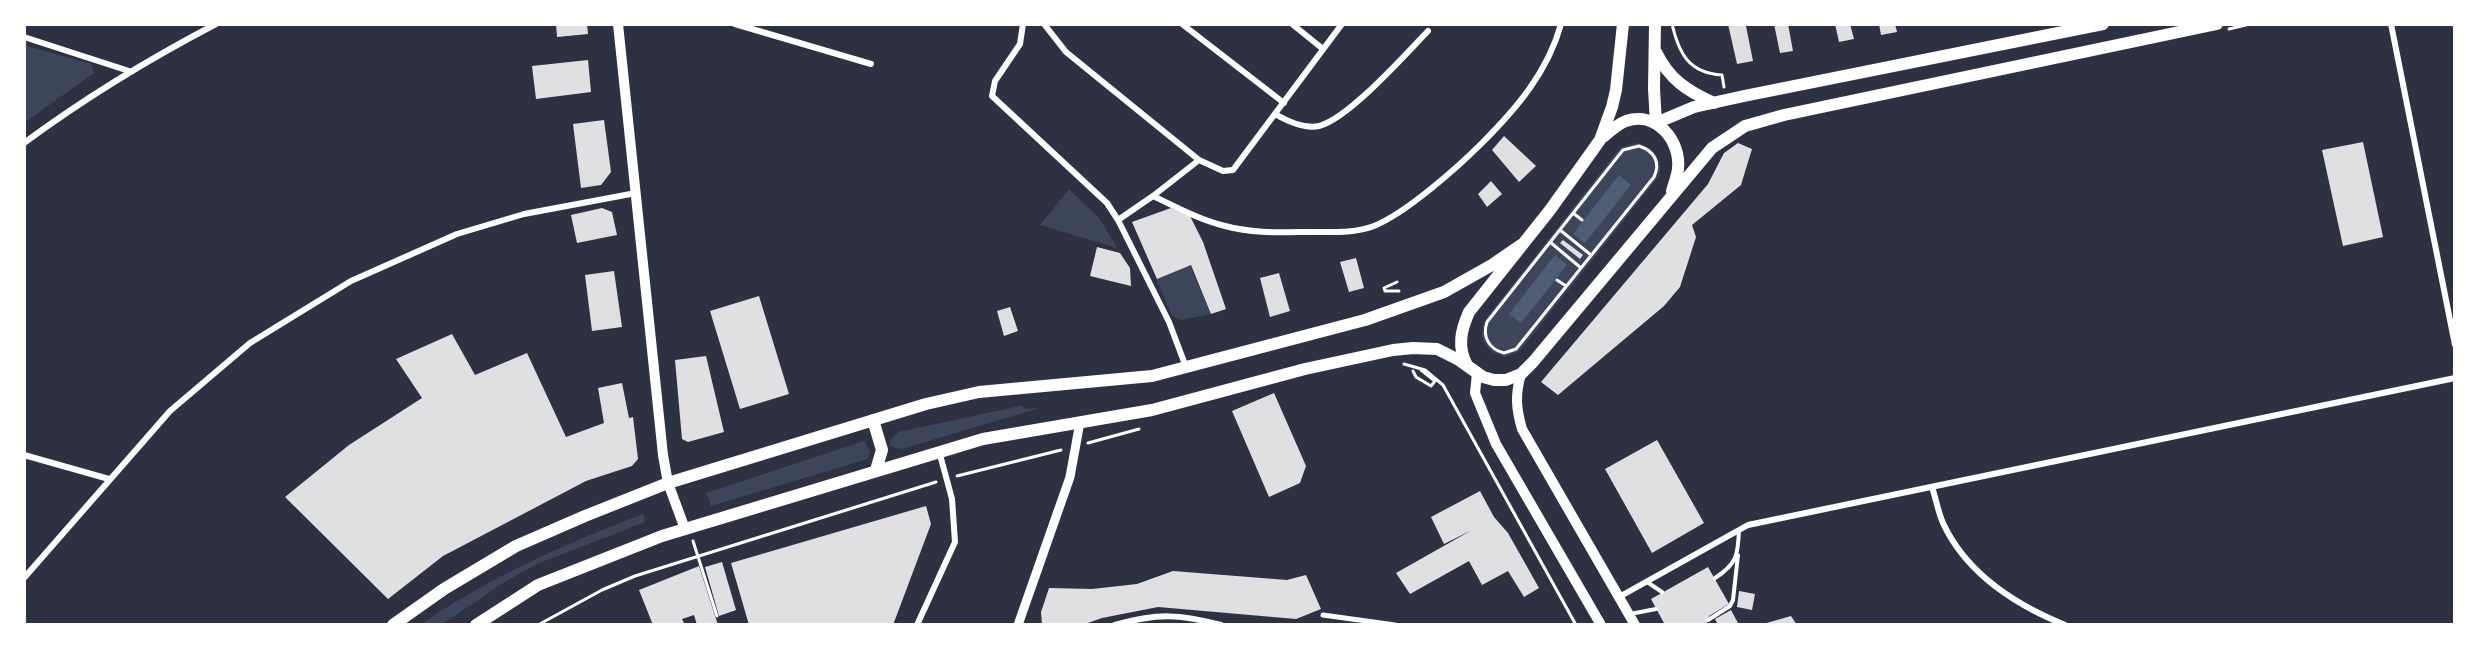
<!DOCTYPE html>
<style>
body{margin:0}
#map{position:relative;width:2479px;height:649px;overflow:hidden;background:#2d3142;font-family:"Source Sans 3",sans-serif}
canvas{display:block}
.frame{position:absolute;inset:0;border:26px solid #fff;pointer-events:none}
</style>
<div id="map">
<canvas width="2479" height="649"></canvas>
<div class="frame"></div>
</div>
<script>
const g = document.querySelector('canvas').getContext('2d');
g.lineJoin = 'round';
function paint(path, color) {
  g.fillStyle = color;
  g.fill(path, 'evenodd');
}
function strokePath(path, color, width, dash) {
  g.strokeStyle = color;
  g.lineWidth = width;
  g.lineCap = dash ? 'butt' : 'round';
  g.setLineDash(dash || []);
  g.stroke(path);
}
paint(new Path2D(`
 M24,45L92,64L94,73L24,123Z
 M1635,143C1652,146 1664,158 1659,176L1519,352L1505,357C1484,352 1475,334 1488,316L1620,148Z
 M1069,189L1100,219L1117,248L1040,225Z
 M1190,265L1211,314L1182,320L1172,316L1156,279Z
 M1020,406L1028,409L1043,407L902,449L890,446V441L898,432Z
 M864,441L870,451L868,459L711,506L706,493Z
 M643,514L645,522L537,564L505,582L441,625H420C489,577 565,544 643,514Z`), '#3c4559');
paint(new Path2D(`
 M1619,175L1631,185L1585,243L1573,234Z
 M1555,255L1567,265L1521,323L1509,314Z`), '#4f5d75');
paint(new Path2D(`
 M556,24H587L588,34L557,37Z
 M1728,24L1746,26L1753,61L1737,64Z
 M1774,24H1788L1793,51L1780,53Z
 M1835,24H1850L1854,39L1839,42Z
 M1879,24H1895L1897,32L1881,35Z
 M588,60L591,92L536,99L532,66Z
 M604,120L611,172L601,185L581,188L573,124Z
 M1504,136L1536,166L1519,182L1492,150Z
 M2363,142L2383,237L2343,246L2322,150Z
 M1738,143L1752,149L1741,185L1692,225L1696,237L1680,287L1664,306L1558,395L1541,382L1708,184L1724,153Z
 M1491,181L1502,194L1487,207L1478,194Z
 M602,208L612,212L617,235L577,243L571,215Z
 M1171,208L1190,216L1203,242L1226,309L1211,314L1191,265L1157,279L1132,222Z
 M1563,240L1583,255L1580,259L1560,243Z
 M1097,247L1120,253L1130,268L1131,286L1090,276Z
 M1356,258L1364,288L1349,292L1340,262Z
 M614,271L622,327L592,331L585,275Z
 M1279,273L1290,311L1270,317L1260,278Z
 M759,296L789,394L740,409L710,311Z
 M1010,307L1018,331L1004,336L997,311Z
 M452,334L475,375L527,353L566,437L604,423L598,388L622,383L629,418L633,417L638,459L632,466L586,481L443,556L388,599L285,497L349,445L422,398L396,359Z
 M706,356L724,432L688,442L682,439L675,360Z
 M1274,393L1306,466L1300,483L1269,497L1232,411Z
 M1657,440L1704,523L1652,553L1605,469Z
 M1480,491L1494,517L1508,533L1539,588L1524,597L1508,571L1482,585L1469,561L1410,594L1396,573L1472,530L1444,544L1431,517Z
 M926,506L931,524L893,625H749L731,563Z
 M722,562L736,610L719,616L705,567Z
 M699,566L718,625H697L694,615L682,619L685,625H653L639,590Z
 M1708,567L1729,604L1709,616L1706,625H1665L1651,599Z
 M1173,571L1287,580L1306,575L1321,609L1296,619L1158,607L1102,618L1082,625H1042L1041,612L1049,588L1092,589L1137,584Z
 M1739,591L1755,594L1752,610L1737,607Z
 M1731,610L1738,623L1718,625L1715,619Z
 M1791,616L1797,625H1763V624Z`), '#e0e0e3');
strokePath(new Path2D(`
 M1672,24C1679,54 1689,73 1722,75L1724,87
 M2229,29L2250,24
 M1639,146C1654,151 1661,162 1654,177L1516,349L1504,353C1489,349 1482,337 1487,322L1623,150Z
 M1573,213L1582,220
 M1560,230L1591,255
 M1550,242L1581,268
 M1557,280L1566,286
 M1397,282L1384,288L1385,291H1399
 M1404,364L1425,370L1443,385L1576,625
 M1413,371L1416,377L1431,386L1435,381L1421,370
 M1088,443L1139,429
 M957,476L1061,450
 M693,541L717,616
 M538,625L602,590L635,576L936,482`), '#fff', 3);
strokePath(new Path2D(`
 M1715,578C1737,564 1738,555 1739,530
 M1647,582L1662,592
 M1630,614L1656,609
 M1708,620L1730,606L1733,600L1738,555`), '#fff', 4);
strokePath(new Path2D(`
 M1323,615L1395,625`), '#fff', 5);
strokePath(new Path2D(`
 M735,24L871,64
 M1023,24L1020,44L995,81L992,96L1107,203L1118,220L1169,322L1186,367
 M1044,24L1066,52L1199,160L1223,171L1233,170L1342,24
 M1182,24L1284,103
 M1292,24L1323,49
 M2391,24L2455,345
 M24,37L129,71
 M1275,114C1287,121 1305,129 1319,126C1348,119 1406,54 1428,31
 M24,143C85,98 149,59 216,24
 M1153,196C1176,207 1200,220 1225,226C1255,234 1284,232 1315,232C1334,232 1356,233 1374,226C1406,213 1457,168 1482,143C1516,109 1548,72 1561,24
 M1118,220L1153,196L1199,160
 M24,455L109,479
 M1932,487C1936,499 1938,512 1943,523C1966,573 2016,605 2065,625
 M24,578L170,411L250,343L351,281L457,234L524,214L636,193
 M1619,597L1748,525L2455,378
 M917,625L955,542L952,499L939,451
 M1115,625C1157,613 1180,614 1221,625`), '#fff', 6);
strokePath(new Path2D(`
 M1018,625L1070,477L1080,422`), '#fff', 9);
strokePath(new Path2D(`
 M618,24L663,455L668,483L685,529
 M1477,373L1475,393L1496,444L1601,625
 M1521,374C1515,395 1516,408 1522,429L1635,625`), '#fff', 10);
strokePath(new Path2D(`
 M1655,24L1654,89L1656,123
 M1656,52C1669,79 1687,91 1714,103
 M1656,123L1694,107L1744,96L2103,24
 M1603,137C1610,131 1618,124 1626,121C1656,111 1681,140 1678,169C1677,176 1674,184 1672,191
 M1467,365C1457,347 1461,330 1469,312L1550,210L1600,140L1612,107L1616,90L1623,24
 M873,420L882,450L876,470
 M393,625L444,589L516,546L585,516L668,483L926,404L979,392L1152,376L1365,320L1444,292L1492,265L1521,245
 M476,625L538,585L662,536L983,439L1152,410L1305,369L1393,350L1413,348L1437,349L1459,360L1483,377L1494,380H1506L1521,374L1533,362L1712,148L1745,126L1784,115L2217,24`), '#fff', 12);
</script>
